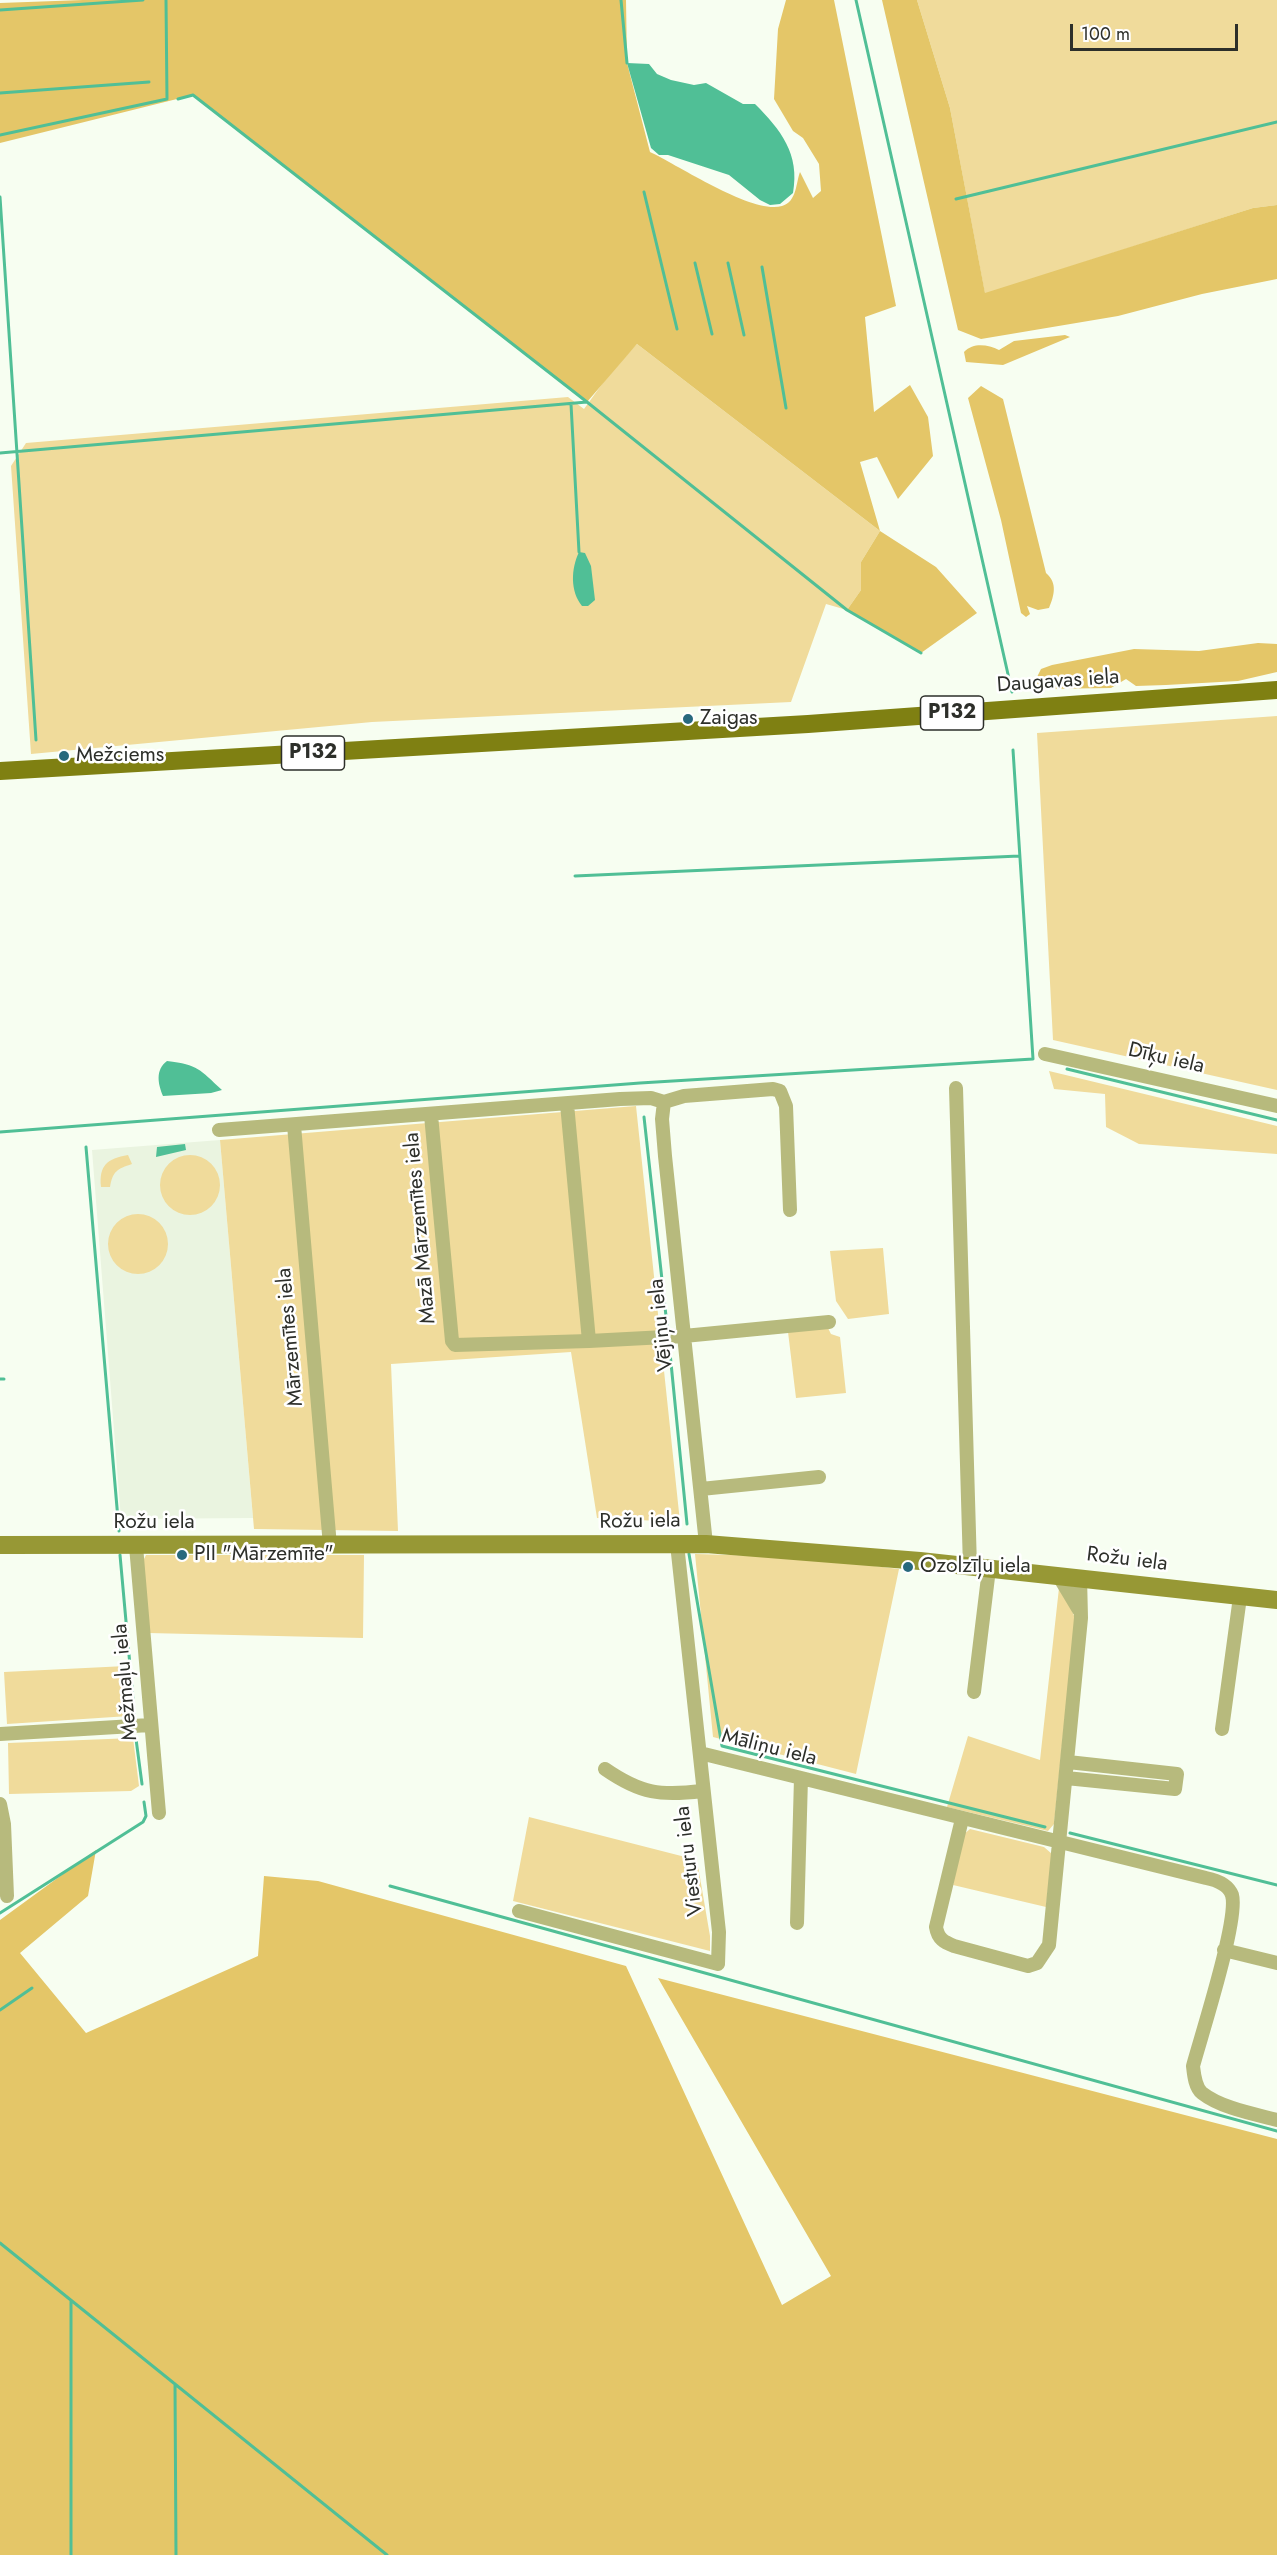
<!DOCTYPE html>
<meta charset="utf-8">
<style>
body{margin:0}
#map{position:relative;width:1277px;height:2555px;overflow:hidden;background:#f7fef1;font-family:Jost,sans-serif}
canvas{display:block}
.scale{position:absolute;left:1070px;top:24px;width:168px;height:27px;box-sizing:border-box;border:3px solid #2d2f2a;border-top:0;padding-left:8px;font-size:18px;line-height:21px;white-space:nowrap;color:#2d2f2a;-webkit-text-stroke:4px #fff;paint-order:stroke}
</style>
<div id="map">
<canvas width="1277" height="2555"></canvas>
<div class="scale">100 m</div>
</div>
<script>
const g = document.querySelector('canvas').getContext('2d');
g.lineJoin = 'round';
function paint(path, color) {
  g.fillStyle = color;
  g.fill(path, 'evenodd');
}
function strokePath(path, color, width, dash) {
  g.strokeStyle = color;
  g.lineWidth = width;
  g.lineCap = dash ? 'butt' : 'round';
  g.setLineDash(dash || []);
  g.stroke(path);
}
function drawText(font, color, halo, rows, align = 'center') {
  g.font = font + ' Jost,sans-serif';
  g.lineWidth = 5;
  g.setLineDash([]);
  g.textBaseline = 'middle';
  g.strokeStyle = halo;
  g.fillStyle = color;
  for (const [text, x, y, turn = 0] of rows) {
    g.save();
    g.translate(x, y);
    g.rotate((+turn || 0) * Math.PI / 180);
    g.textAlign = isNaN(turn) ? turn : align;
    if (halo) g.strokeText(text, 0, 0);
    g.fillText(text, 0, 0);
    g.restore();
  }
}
paint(new Path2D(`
 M220,1140L253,1518L121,1519L92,1150Z`), '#eaf4e0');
paint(new Path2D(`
 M917,0H1277V205L1253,208L985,294L950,108Z
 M637,344L880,531L861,562V590L847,610L826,604L791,702L372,722L31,754L11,466L26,443L568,397L584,409L610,373Z
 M1277,716V1090L1053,1040L1037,733Z
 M1049,1071L1277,1126V1154L1139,1144L1106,1127L1105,1094L1054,1089Z
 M636,1106L680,1522L597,1518L571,1352L391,1364L398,1531L254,1529L220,1140Z
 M160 1185a30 30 0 1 1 60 0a30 30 0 1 1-60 0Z
 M128,1155L132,1164C117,1169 113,1171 110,1187H101C99,1165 107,1159 128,1155Z
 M108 1244a30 30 0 1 1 60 0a30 30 0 1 1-60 0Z
 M883,1248L889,1314L848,1319L836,1301L830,1251Z
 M828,1328L831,1334L840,1337L846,1393L796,1398L788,1332Z
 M695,1554L800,1557L899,1569L856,1774L713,1737Z
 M146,1555H364L363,1638L148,1633L141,1565Z
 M1059,1588L1063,1589L1075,1618L1054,1824L1048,1831L947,1807L968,1736L1040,1760Z
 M126,1666L129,1716L7,1724L4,1672Z
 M133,1738L139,1786L131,1791L9,1794L8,1743Z
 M529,1817L697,1860L710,1936V1951L513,1901Z
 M970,1829L1044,1847L1052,1854L1046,1907L953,1885L963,1835Z`), '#f0db9b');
paint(new Path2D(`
 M83,0H626L627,63L650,152C678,165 753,215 782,206C797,202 796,182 800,172L813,198L821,191L819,164L803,138L793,131L774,99L778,29L786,0H834L896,306L865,317L874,412L910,385L928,417L933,456L898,499L877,457L860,462L880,531L936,567L977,613L921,653L847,610L861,590V562L880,531L637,344L587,402L193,95L0,143V3Z
 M882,0H917L950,108L985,293L1253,208L1277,205V279L1202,294L1118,316L981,339L958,330Z
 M1065,335L1070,337L1003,365L966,362L964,352C974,342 988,345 999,350L1014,341Z
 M981,386L1003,399L1046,573C1058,583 1054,596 1049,608L1038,610L1027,606L1030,614L1026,617L1021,613L1001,520L968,398Z
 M1258,643L1277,644V672L1238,681L1166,685L1136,686L1126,679L1111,688L1039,689L1036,679L1041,669L1052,665L1134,649L1199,651Z
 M96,1850L88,1896L20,1953L86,2033L258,1956L264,1876L318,1881L626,1966L782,2305L831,2276L658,1978L1277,2139V2555H0V1920Z`), '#e4c668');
paint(new Path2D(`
 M627,63L649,64L657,74L671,80L694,85L706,83L743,104H755C781,130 800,154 793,193L780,204L770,205L760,200L729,175L668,155H659L651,148Z
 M579,552L585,553L591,566L595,600L588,606H582C570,591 571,569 579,552Z
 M167,1061C199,1065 199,1069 222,1090L211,1093L163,1096C158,1084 155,1070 167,1061Z
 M185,1144L186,1150L156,1157L157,1147Z`), '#50bf96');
strokePath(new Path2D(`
 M621,0L627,63
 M856,0L1012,692
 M0,10L143,0
 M0,93L149,82
 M178,99L193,95L587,402L847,610L921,653
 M0,135L167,99L166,0
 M644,192L677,329
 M0,197L36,740
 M956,199L1277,122
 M695,263L712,334
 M728,263L744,335
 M762,267L786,408
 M571,404L579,552
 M0,453L587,402
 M575,876L1019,856
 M1067,1069L1277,1120
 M644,1117L667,1325
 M0,1132L640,1083L1033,1059L1013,750
 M86,1147L119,1531
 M670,1353L687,1524
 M0,1379H4
 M689,1554L722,1746L1045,1827
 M120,1555L135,1721
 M136,1739L142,1784
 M1070,1833L1277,1885
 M390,1886L1277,2131
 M0,1913L143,1822L146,1816L144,1802
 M0,2010L32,1988
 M0,2243L387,2555
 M175,2384L176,2555
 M71,2555V2301`), '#50bf96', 3);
strokePath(new Path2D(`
 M1045,1054L1277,1106
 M956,1088L970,1567
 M664,1102L662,1119L665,1156L706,1544
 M567,1104L589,1341L684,1336L829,1322
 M431,1115L452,1341L455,1345L589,1341
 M294,1125L330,1546
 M219,1130L620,1099L651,1098L664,1102L684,1096L773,1089L780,1091L786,1106L790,1210
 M701,1489L819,1477
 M136,1546L159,1813
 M1058,1575L1079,1610
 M974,1692L989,1569
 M1222,1729L1240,1597
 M0,1734L150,1725
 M700,1753L1206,1878C1216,1880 1228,1884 1232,1895C1239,1919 1201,2036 1193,2066C1194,2075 1195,2087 1202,2093C1221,2108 1254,2114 1277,2120
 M605,1769C641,1794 661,1796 702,1791
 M1066,1778L1175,1789L1177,1774L1068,1762
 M0,1804L4,1824L7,1896
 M962,1819L936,1927C938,1939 944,1942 954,1946L1028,1966L1037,1963L1049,1945L1081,1618L1080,1577
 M519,1911L718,1964L719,1932L677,1544
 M797,1923L801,1778
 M1224,1950L1277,1963`), '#b7ba7d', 14);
strokePath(new Path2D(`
 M0,1545L706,1544L920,1561L1277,1600`), '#979835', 18);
strokePath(new Path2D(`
 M0,771L808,724L1277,690`), '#7f8012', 18);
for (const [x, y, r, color] of [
 [688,719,6,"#28697d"],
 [64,756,6,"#28697d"],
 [182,1555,6,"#28697d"],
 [908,1567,6,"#28697d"]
]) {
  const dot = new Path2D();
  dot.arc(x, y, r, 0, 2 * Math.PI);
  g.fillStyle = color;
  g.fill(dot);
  strokePath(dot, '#fff', 2);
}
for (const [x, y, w] of [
 [952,713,63],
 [313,753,63]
]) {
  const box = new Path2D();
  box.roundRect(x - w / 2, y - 17, w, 34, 4.5);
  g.fillStyle = '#fff';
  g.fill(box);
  strokePath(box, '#2d2f2a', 1.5);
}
drawText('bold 20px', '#2d2f2a', null, [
 ["P132",952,713],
 ["P132",313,753]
]);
drawText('21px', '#2d2f2a', '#fff', [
 ["Daugavas iela",1058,682,-4],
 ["Dīķu iela",1166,1059,13],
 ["Mazā Mārzemītes iela",421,1228,-95],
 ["Vējiņu iela",662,1325,-96],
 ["Mārzemītes iela",291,1337,-95],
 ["Rožu iela",640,1522,-1],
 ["Rožu iela",154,1523],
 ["Rožu iela",1127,1560,7],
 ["Mežmaļu iela",126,1682,-95],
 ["Māliņu iela",769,1748,14],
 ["Viesturu iela",690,1861,-97]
]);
drawText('21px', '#2d2f2a', '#fff', [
 ["Zaigas",700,719],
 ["Mežciems",76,756],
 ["PII \"Mārzemīte\"",194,1555],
 ["Ozolzīļu iela",920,1567]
], 'left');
</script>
